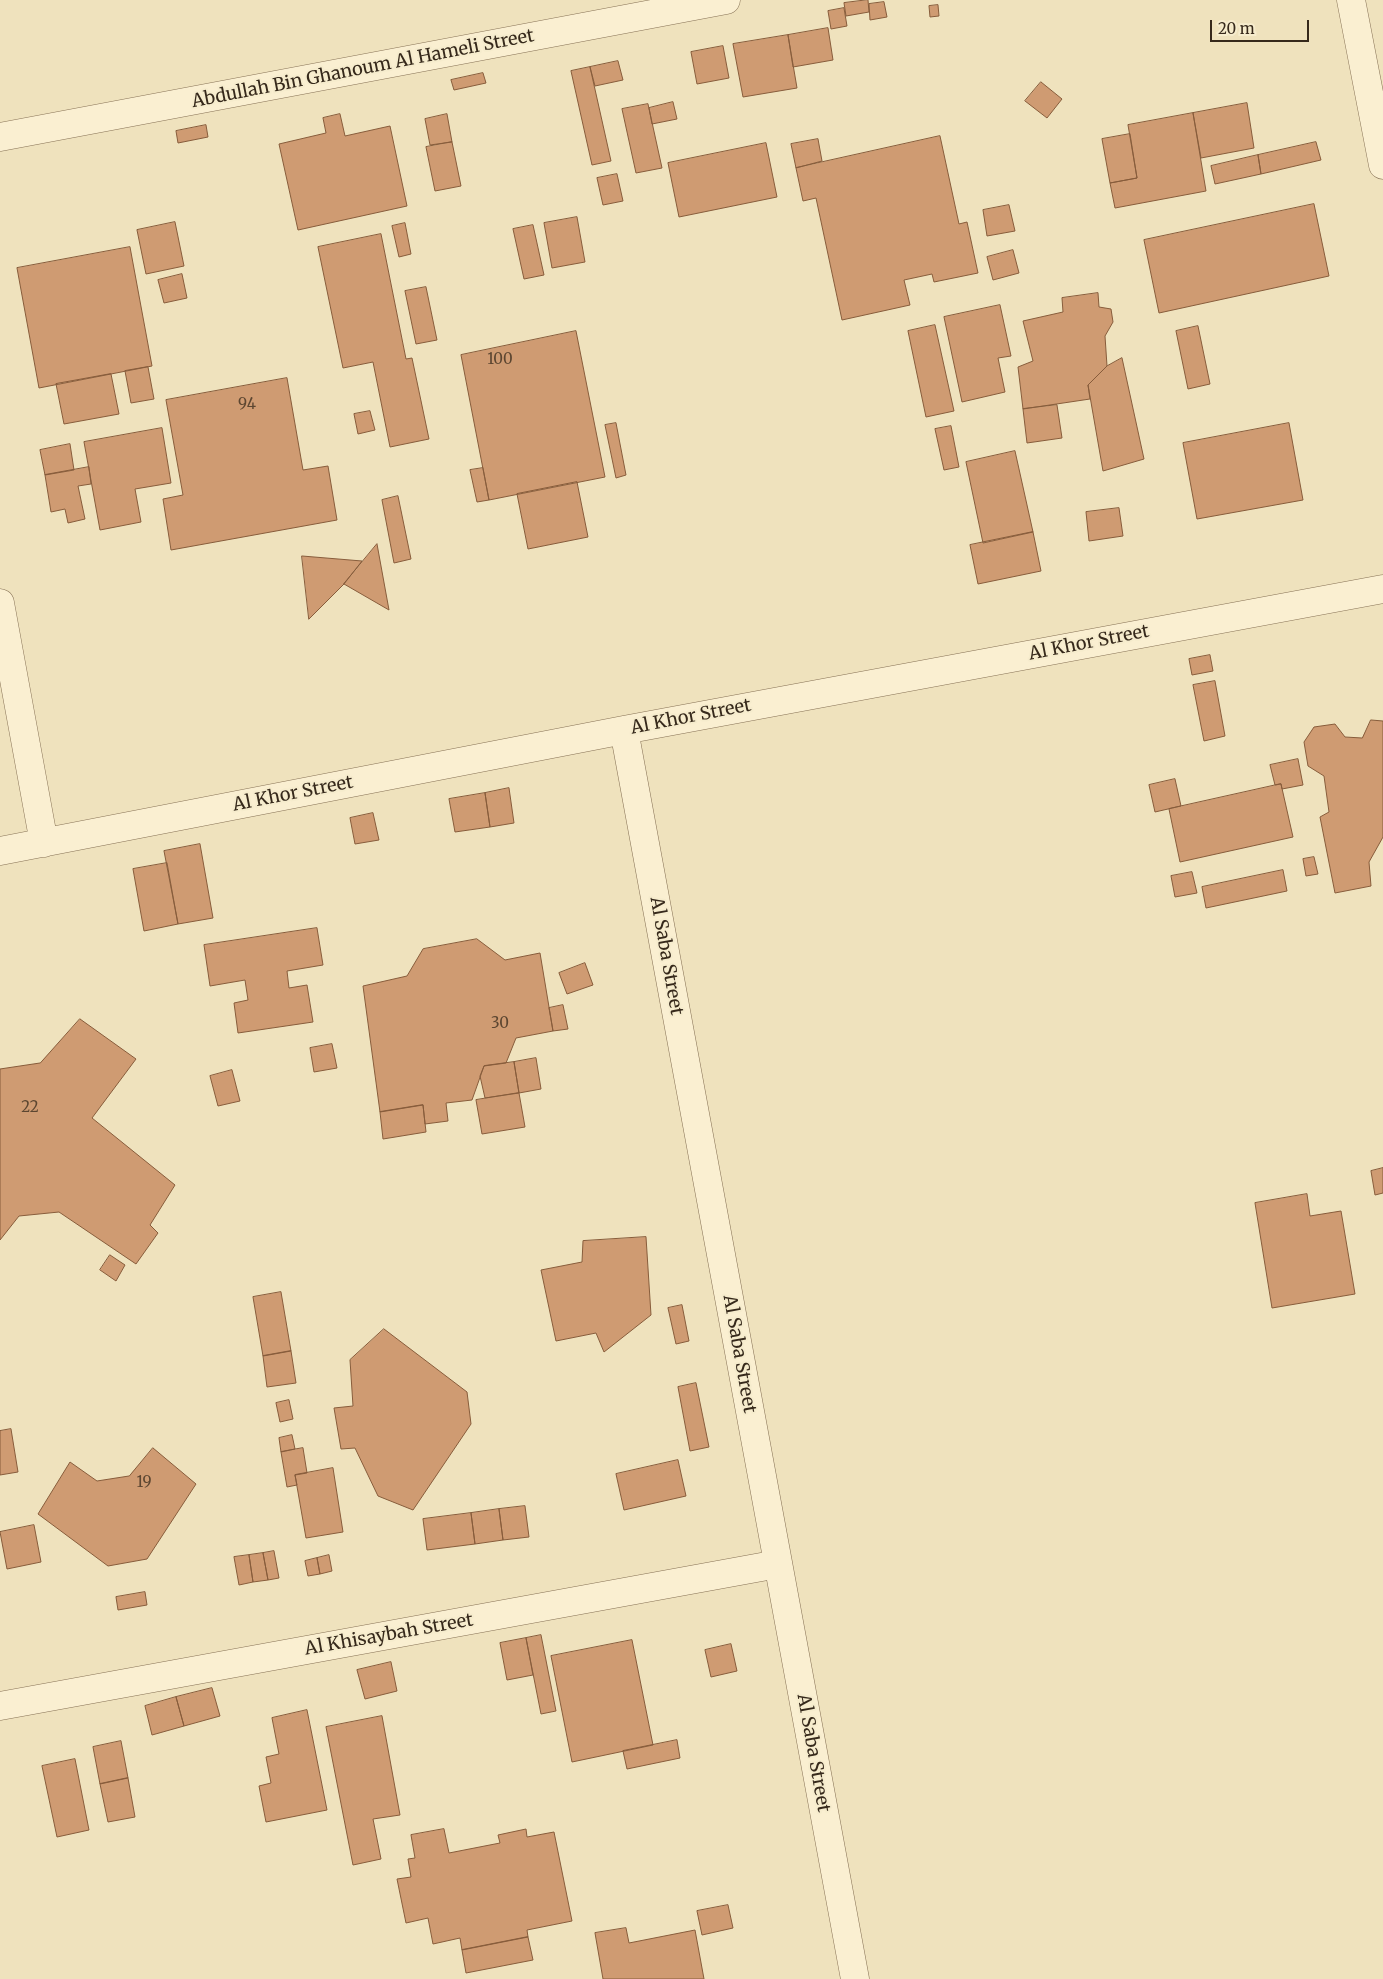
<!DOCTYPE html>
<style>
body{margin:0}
#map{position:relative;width:1383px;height:1979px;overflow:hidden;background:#efe2bd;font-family:Merriweather,serif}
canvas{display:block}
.scale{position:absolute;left:1210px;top:20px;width:99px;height:22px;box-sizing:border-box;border:2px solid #36291b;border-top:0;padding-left:6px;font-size:15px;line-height:18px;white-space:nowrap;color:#36291b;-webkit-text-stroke:4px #f6eccd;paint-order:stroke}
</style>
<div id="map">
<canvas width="1383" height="1979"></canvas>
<div class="scale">20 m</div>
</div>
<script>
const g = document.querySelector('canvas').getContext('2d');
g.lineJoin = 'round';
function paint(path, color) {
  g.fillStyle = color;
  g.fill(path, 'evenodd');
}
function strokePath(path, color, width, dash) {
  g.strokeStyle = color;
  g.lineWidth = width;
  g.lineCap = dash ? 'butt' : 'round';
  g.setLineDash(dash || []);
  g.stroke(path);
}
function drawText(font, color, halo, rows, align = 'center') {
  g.font = font + ' Merriweather,serif';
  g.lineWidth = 4;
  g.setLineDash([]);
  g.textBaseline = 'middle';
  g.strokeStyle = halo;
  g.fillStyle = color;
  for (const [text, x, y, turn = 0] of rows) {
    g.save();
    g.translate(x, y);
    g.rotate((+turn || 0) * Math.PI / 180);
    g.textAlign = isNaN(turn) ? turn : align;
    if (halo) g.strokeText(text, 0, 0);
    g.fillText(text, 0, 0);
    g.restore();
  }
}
const building = new Path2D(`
 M868,0L869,12L846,16L844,3Z
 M884,2L887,17L870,20L869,4Z
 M938,5L939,16L930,17L929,6Z
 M844,8L847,26L831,29L828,11Z
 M828,28L833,60L793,67L788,35Z
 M788,35L797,88L743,97L733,44Z
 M723,46L729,78L697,84L691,52Z
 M618,61L623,80L595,86L590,67Z
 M590,67L611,161L592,165L571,71Z
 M483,73L486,83L454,90L451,80Z
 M1041,82L1062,99L1047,118L1025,101Z
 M673,102L677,119L652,124L649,108Z
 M1247,103L1254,148L1201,158L1193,113Z
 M648,104L662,168L636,173L622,109Z
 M1193,113L1206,191L1115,208L1110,183L1137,178L1128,125Z
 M340,114L345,136L390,126L407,206L298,230L279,144L326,133L323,118Z
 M447,114L452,142L430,145L425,119Z
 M206,125L208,137L178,143L176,131Z
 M1130,134L1137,178L1110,183L1102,139Z
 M940,136L959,224L967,222L978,273L934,282L932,274L904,280L910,305L842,320L816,198L803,201L796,168Z
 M818,139L822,161L796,168L791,144Z
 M452,142L461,186L435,191L426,147Z
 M1316,142L1321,160L1261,174L1258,155Z
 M766,143L777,197L679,217L668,163Z
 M1258,155L1261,174L1215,184L1211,166Z
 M617,174L623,201L603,205L597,178Z
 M1314,204L1329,276L1159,313L1144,240Z
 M1009,205L1015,231L987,236L983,210Z
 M577,217L585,262L552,268L544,223Z
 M175,222L184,266L146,274L137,230Z
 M405,223L411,254L399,257L392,226Z
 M533,225L544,275L524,279L513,229Z
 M381,234L406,359L412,358L429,439L390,447L373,362L343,368L318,247Z
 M130,247L152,366L39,388L17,268Z
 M1013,250L1019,273L993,280L987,257Z
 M182,274L187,298L164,303L158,280Z
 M426,287L437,340L416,344L405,291Z
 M1098,293L1099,307L1111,309L1113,322L1105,336L1107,366L1088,385L1090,399L1023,409L1018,367L1033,361L1023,321L1063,312L1062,298Z
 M1000,305L1011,356L998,358L1005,392L962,402L944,317Z
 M935,325L954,411L926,417L908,331Z
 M1198,326L1210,384L1188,389L1176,331Z
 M576,331L605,477L489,500L461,355Z
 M1122,358L1144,459L1103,471L1088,385L1107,366Z
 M148,367L154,399L131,403L125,371Z
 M111,374L119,414L64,424L56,384Z
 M287,378L303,470L328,466L337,520L171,550L163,499L183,495L166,400Z
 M1057,405L1062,438L1027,443L1023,409Z
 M370,411L375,430L358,434L354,414Z
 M616,423L626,475L616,478L605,425Z
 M1289,423L1303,500L1197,519L1183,443Z
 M951,426L959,467L944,470L935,429Z
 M162,428L171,483L135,489L141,522L100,530L84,442Z
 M70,444L74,470L45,475L40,450Z
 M1015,451L1033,532L983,543L966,462Z
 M89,467L91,484L78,486L85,519L68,523L65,509L51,512L45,475Z
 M483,468L489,500L477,502L470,470Z
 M577,482L588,537L528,549L517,494Z
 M398,496L411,559L394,563L382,500Z
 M1119,508L1123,536L1089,541L1086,512Z
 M1033,532L1041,571L978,584L970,545Z
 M377,544L389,610L344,584Z
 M302,556L362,561L344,584L309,619Z
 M1210,655L1213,671L1192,675L1189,659Z
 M1215,681L1225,736L1204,741L1193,685Z
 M1371,720L1383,721V837L1369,862L1371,886L1335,893L1320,817L1329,812L1324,776L1308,766L1304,742L1314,727L1335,724L1345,737L1362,738Z
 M1298,759L1303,785L1282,789L1281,784L1275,785L1270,765Z
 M1175,779L1181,806L1155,812L1149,785Z
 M1281,784L1293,837L1180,862L1169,809Z
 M509,788L514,823L490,827L485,793Z
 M485,793L490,827L455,832L449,799Z
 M373,813L379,840L355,844L350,818Z
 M200,844L213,918L178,924L164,851Z
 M1314,857L1318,874L1306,876L1303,859Z
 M167,863L178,924L144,931L133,869Z
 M1283,870L1287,891L1206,908L1202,887Z
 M1192,872L1197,893L1175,897L1171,876Z
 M317,928L323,965L287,971L289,988L307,985L313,1022L238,1033L234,1003L248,1000L245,980L210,986L204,945Z
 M477,939L505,960L540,953L553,1031L516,1038L506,1063L484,1066L472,1100L446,1103L448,1121L425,1124L423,1105L380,1112L363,986L407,976L423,949Z
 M585,963L593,985L567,994L559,973Z
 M563,1005L568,1029L553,1031L549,1008Z
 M80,1019L136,1059L92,1118L175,1185L150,1225L158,1233L136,1264L59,1212L19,1216L0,1240V1069L40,1063Z
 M332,1044L337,1068L314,1072L310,1048Z
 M536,1058L541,1089L519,1093L514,1062Z
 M514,1062L519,1093L485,1098L480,1076L484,1066Z
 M232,1070L240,1101L218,1106L210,1076Z
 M519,1093L525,1127L482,1134L476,1100Z
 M423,1105L426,1132L383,1139L380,1112Z
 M1383,1168V1193L1375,1195L1371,1171Z
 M1307,1194L1310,1216L1341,1211L1355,1294L1272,1308L1255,1203Z
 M646,1237L651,1315L604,1352L596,1333L556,1341L541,1270L582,1262L583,1241Z
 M110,1255L125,1265L116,1281L100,1270Z
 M281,1292L291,1351L263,1356L253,1297Z
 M682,1305L689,1341L676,1344L668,1308Z
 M384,1329L467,1392L471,1424L413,1510L378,1496L355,1448L341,1449L334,1408L353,1406L350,1360Z
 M291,1351L296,1383L267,1387L263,1356Z
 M696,1383L709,1447L690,1451L678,1387Z
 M289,1400L293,1419L280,1422L276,1403Z
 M11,1429L18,1472L0,1475V1431Z
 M292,1435L295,1449L281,1452L279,1438Z
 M153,1448L196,1484L147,1559L108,1566L38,1514L70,1462L97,1481L129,1476Z
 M303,1448L307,1473L295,1475L297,1485L287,1487L281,1452Z
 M678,1460L686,1496L624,1510L616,1474Z
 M333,1468L343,1532L306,1538L295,1475Z
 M525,1506L529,1537L503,1540L499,1509Z
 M499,1509L503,1540L475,1544L471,1513Z
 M471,1513L475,1544L427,1550L423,1519Z
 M34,1525L41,1562L7,1569L0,1532Z
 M274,1551L279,1578L268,1580L263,1553Z
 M263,1553L268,1580L253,1582L249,1555Z
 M249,1555L253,1582L239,1585L234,1557Z
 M329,1555L332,1571L320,1574L317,1558Z
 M317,1558L320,1574L308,1576L305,1561Z
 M145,1592L147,1605L118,1610L116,1597Z
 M541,1635L556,1711L541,1714L526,1638Z
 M526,1638L533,1675L507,1680L500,1643Z
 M632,1640L653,1745L572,1762L551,1656Z
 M731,1644L737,1671L711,1677L705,1650Z
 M391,1662L397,1691L365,1699L357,1670Z
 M212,1688L220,1716L184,1726L176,1697Z
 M176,1697L184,1726L152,1735L145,1706Z
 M307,1710L327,1810L266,1822L259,1786L271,1783L266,1757L279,1754L272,1718Z
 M382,1716L400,1815L373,1819L381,1859L353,1865L326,1727Z
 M677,1740L680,1758L627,1769L623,1751Z
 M121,1741L128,1778L100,1784L93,1747Z
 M75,1759L89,1830L57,1837L42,1766Z
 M128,1778L135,1817L108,1822L100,1784Z
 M444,1829L449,1853L500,1843L498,1835L526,1829L527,1837L554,1832L572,1921L527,1930L528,1937L462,1950L460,1938L433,1944L428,1918L406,1923L397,1879L411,1877L408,1859L415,1858L411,1835Z
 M728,1905L733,1928L702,1935L697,1911Z
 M626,1928L629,1943L695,1930L704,1979H603L595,1933Z
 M528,1937L533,1960L466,1973L462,1950Z`);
paint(building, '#cf9b72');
strokePath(building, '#875c3b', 1);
const minor = new Path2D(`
 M1351,0L1383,165
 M0,137L726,0
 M0,603L44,843
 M624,730L855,1979
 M0,851L624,730L1383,589
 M0,1706L778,1564`);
strokePath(minor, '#877256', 29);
strokePath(minor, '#faefd1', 28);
drawText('15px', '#5c4631', null, [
 ["100",500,360],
 ["94",247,405],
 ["30",500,1024],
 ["22",30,1108],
 ["19",144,1483]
]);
drawText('18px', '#36291b', '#f6eccd', [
 ["Abdullah Bin Ghanoum Al Hameli Street",363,69,-11],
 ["Al Khor Street",1089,643,-11],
 ["Al Khor Street",691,717,-11],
 ["Al Khor Street",293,794,-11],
 ["Al Saba Street",666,956,80],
 ["Al Saba Street",739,1354,80],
 ["Al Khisaybah Street",389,1635,-10],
 ["Al Saba Street",813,1753,80]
]);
</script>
